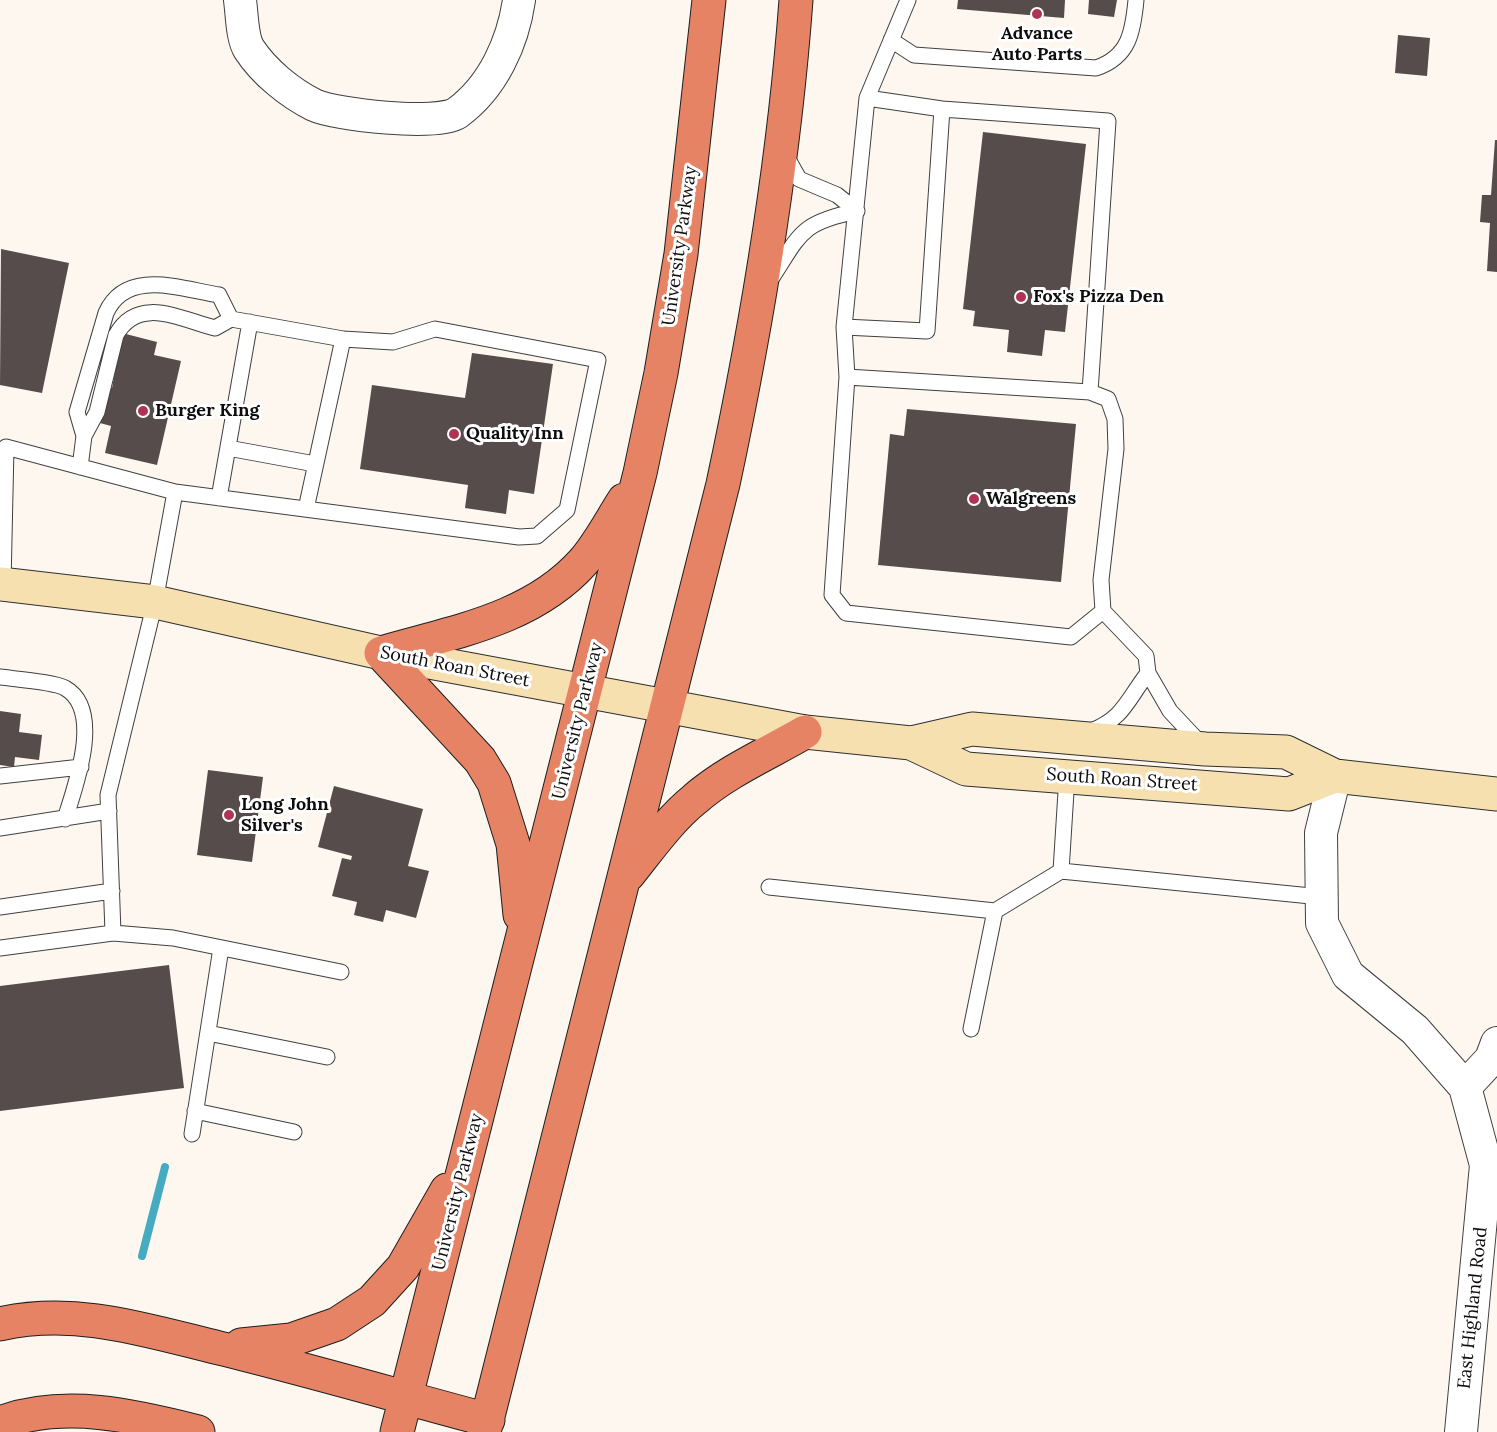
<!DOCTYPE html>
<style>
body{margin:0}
canvas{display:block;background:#fdf7ef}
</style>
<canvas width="1497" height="1432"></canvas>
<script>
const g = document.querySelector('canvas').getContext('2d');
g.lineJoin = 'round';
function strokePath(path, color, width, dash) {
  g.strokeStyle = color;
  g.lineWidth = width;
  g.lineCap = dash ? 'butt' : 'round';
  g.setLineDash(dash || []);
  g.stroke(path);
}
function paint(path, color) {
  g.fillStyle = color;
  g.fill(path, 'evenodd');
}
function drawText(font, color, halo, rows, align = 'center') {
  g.font = font + ' Lora,serif';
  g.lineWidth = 6;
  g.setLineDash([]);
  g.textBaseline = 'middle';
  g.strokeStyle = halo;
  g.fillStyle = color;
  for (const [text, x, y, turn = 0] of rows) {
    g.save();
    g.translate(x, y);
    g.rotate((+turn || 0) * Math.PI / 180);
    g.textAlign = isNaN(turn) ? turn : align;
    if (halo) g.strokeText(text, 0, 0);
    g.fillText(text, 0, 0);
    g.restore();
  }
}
strokePath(new Path2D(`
 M142,1256L165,1167`), '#46abc0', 8);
paint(new Path2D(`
 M958,0H1065L1064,18L957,9Z
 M1089,0H1117L1114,17L1088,14Z
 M1398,35L1430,38L1427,76L1395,73Z
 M983,132L1086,144L1065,332L1045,330L1042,356L1007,352L1009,330L973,326L975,311L963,309Z
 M1495,140H1497V272L1487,271L1490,223L1480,222L1482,195H1491Z
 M1,249L69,263L42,393L0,385Z
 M122,333L157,342L154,355L181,361L157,465L105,453L111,426L100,423L108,387L112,388Z
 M472,353L553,364L534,494L509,490L506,514L465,508L468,485L360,469L372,385L465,398Z
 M907,409L1076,424L1061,582L878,565L890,434L904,436Z
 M0,711L21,714L19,732L42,735L39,760L15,757L14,767L0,765Z
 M208,770L263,777L252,862L197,855Z
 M334,786L423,809L408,866L429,871L416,918L386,910L383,922L354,915L357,902L332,896L342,858L351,860L352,856L318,847Z
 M169,965L184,1088L0,1111V986Z`), '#554c4b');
const lane = new Path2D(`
 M908,0L867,98L942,109L1108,121L1090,392
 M891,40L914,55L1096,68C1129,57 1133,32 1136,0
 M785,154L799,179L837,195L857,211
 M771,279C801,233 800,223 857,211
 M844,327L867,98
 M847,377L844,327L927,331L942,109
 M84,436L77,412L106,313C126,268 181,289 219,295L231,319
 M228,448L315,464
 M80,467L84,436L97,412L116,335C138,295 180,319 215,328L231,319L343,339
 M219,498L250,322
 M3,584L6,447L175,492
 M1103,611L1071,637L846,613L832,595L847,377L1090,392L1108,399L1115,419L1116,449L1101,580L1103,611L1146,656L1148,673L1170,711L1201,744
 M0,677C14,679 55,682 65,688C104,710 75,787 65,819
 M1091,731C1124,718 1127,700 1148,673
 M0,776L81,767
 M1067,776L1061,871L1321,897
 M0,828L109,811
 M769,887L995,911L1061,871
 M0,907L112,891
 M113,933L108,795L155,602L175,492L519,537L537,536L567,510L598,360L435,329L393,342L343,339L306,509
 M0,948L113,933L173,938L341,972
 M971,1029L995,911
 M208,1033L327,1057
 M195,1111L294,1132
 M192,1134L221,948`);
const street = new Path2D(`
 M240,0C242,14 242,38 249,49C264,72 290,93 314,105C335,115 438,126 457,113C493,87 513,42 519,0
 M1335,776L1321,833L1322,923L1348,975L1415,1030L1465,1087L1486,1165L1461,1432
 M1465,1087L1491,1059L1497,1043`);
const secondary = new Path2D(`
 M0,584L155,602L381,653L805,732L911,743L972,729L1205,749L1286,752L1335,776L1497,794
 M911,743L966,769L1289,794L1335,776`);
const highway = new Path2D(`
 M628,875C649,849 669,820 695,799C727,771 769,753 805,732
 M520,915L513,844L494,783L480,760L381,653C452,632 531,620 583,562C599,544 611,520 624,500
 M0,1324C76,1307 145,1330 219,1348C309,1370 398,1396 488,1420
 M241,1345L291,1340L337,1324L372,1301L403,1267L447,1190
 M0,1423C64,1399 135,1416 198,1432
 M397,1432L640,473L661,373L681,254L709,0
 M484,1432L723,484C757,325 784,163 796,0`);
strokePath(lane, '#404040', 17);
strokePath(street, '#404040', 34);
strokePath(secondary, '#2f2f2f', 35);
strokePath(highway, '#1e1e1e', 35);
strokePath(lane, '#fff', 15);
strokePath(street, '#fff', 32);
strokePath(secondary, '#f7e0b0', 33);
strokePath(highway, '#e68364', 33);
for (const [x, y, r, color] of [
 [1037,14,6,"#b03355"],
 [1021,297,6,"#b03355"],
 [143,411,6,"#b03355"],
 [454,434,6,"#b03355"],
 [974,499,6,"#b03355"],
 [229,815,6,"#b03355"]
]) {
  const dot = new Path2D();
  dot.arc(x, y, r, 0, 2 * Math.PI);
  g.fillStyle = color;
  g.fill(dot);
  strokePath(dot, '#fff', 2);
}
drawText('bold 18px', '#0d0d0d', '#fff', [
 ["Advance",1037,34,"center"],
 ["Auto Parts",1037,55,"center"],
 ["Fox's Pizza Den",1033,297],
 ["Burger King",155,411],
 ["Quality Inn",466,434],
 ["Walgreens",986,499],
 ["Long John",241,805],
 ["Silver's",241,826]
], 'left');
drawText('18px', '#0d0d0d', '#fff', [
 ["University Parkway",680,246,-82],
 ["South Roan Street",455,667,11],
 ["University Parkway",578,721,-76],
 ["South Roan Street",1122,780,4],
 ["University Parkway",458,1192,-76],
 ["East Highland Road",1473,1308,-84]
]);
</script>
